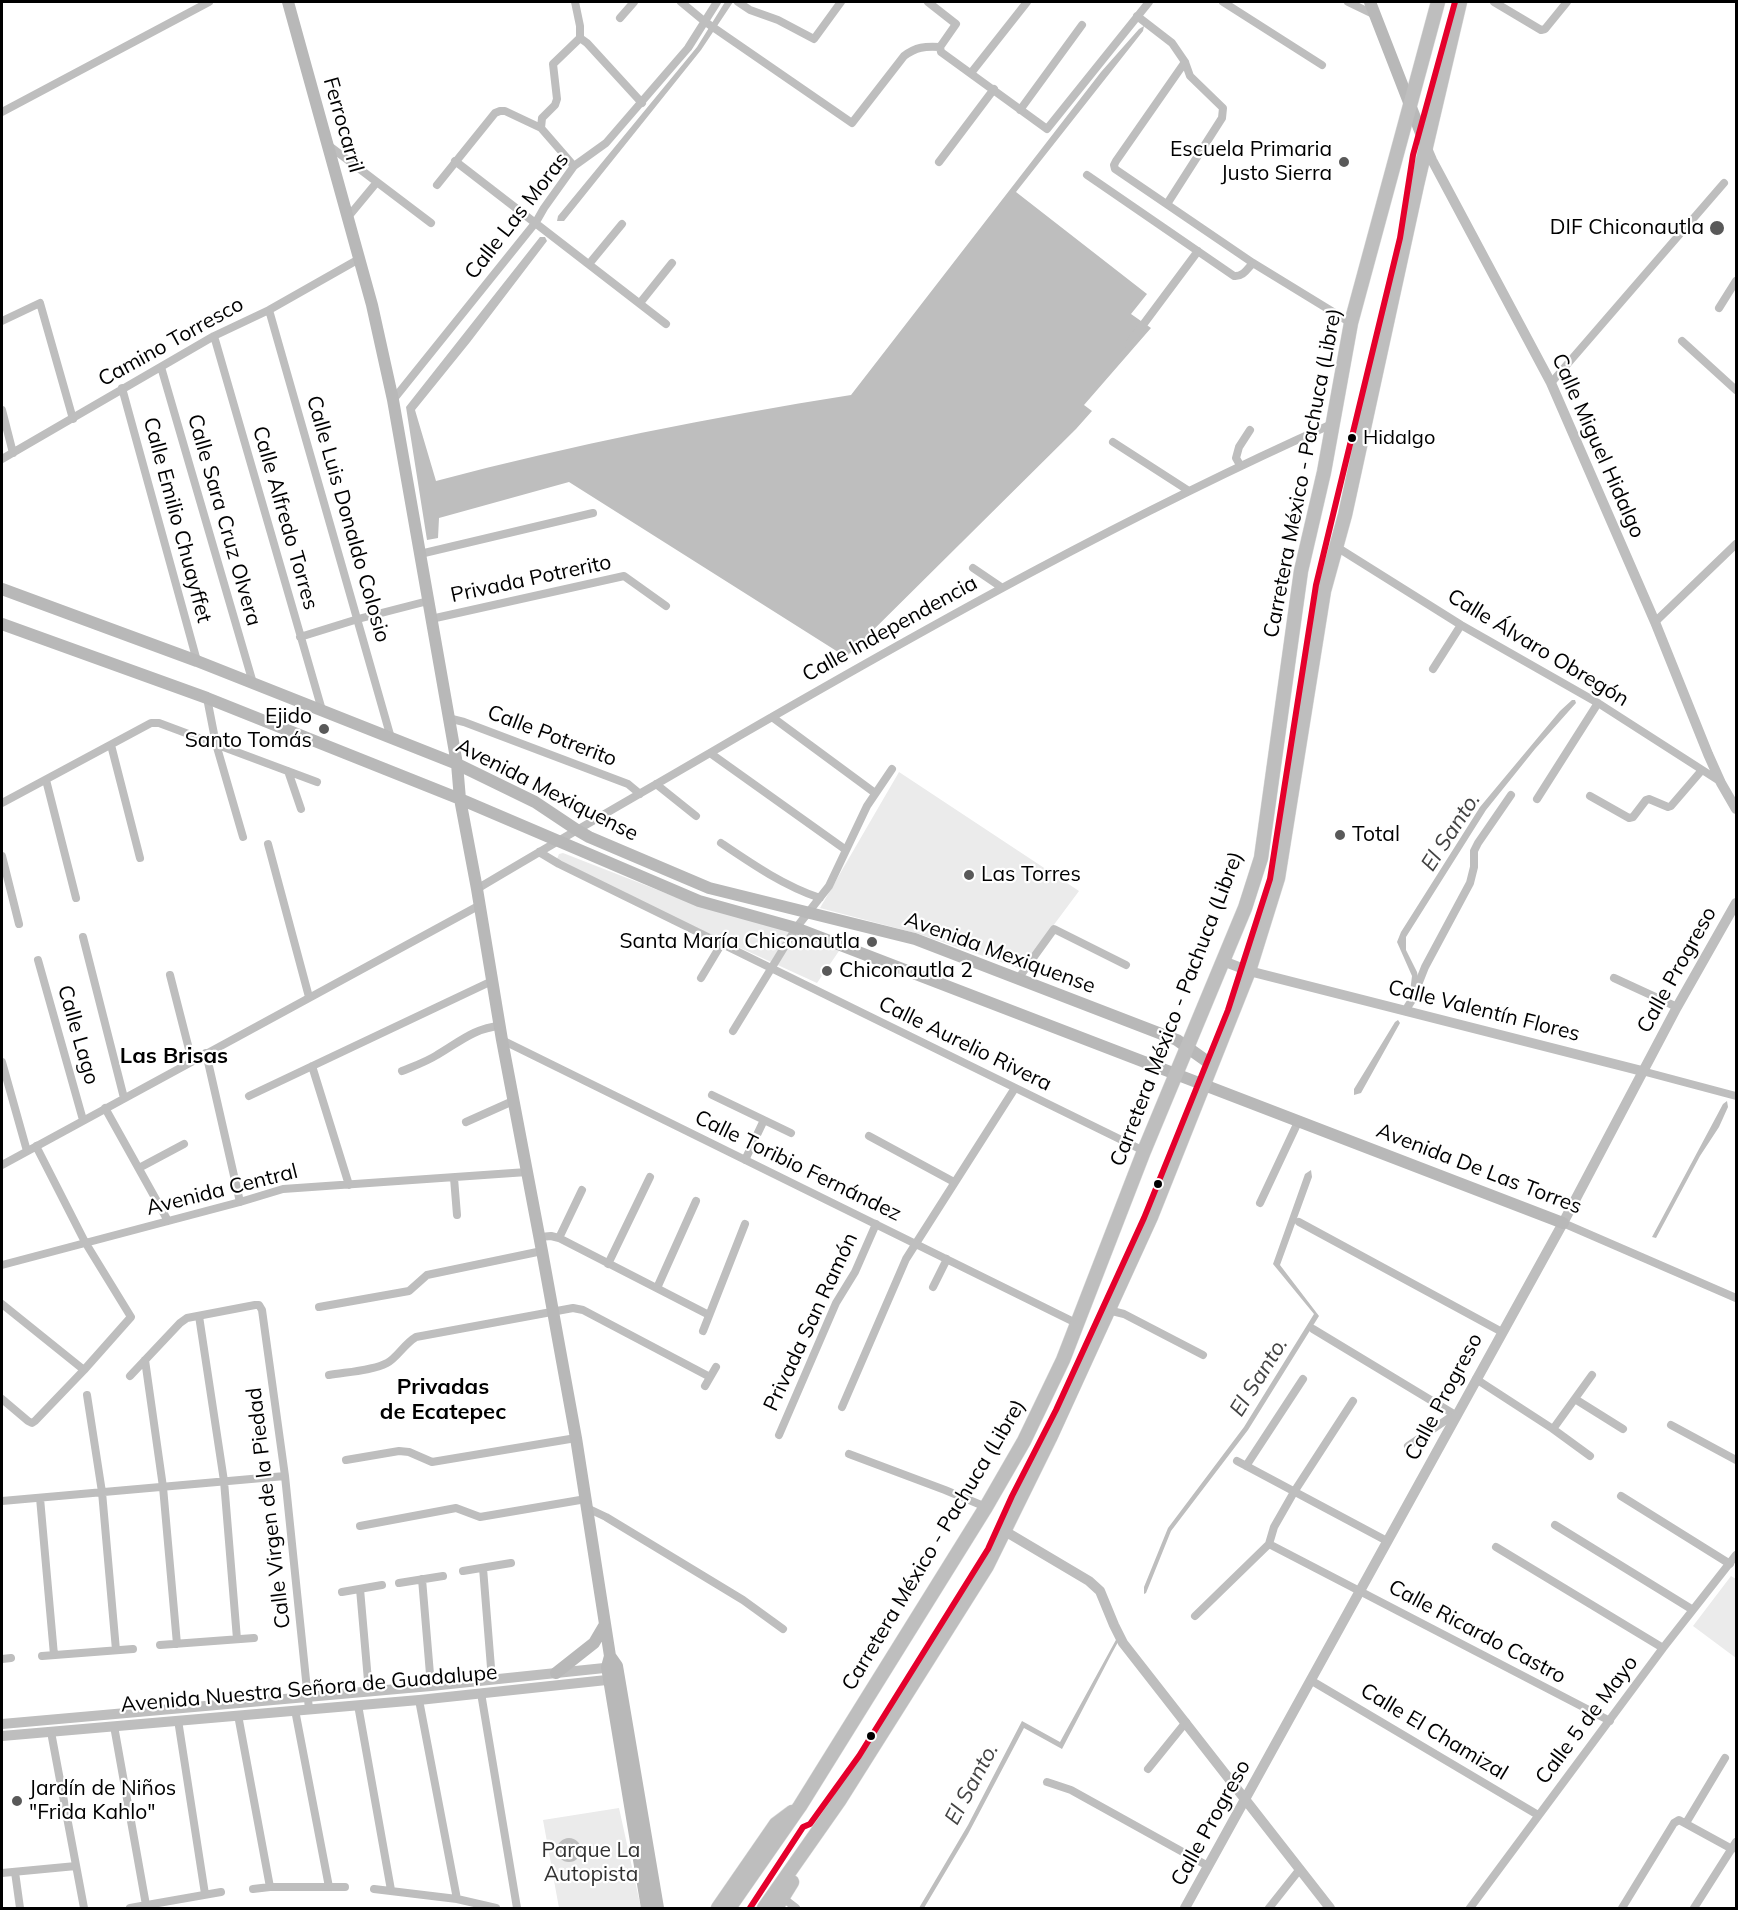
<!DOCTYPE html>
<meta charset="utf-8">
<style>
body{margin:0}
#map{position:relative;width:1738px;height:1910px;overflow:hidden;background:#fff;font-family:Mulish,sans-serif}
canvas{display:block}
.frame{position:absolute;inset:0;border:3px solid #000;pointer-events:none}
</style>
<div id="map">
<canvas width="1738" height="1910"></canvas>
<div class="frame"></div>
</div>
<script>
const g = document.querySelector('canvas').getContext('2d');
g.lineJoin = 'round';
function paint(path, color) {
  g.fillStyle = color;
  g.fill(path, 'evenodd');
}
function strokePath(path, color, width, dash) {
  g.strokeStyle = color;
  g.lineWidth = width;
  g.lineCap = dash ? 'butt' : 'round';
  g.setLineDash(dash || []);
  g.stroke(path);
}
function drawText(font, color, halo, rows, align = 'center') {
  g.font = font + ' Mulish,sans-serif';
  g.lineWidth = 4.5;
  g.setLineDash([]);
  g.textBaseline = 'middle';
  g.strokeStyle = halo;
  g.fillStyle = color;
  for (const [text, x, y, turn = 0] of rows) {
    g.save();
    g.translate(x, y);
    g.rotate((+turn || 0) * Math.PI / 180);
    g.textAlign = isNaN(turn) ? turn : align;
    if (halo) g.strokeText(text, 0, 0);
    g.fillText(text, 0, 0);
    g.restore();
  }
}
paint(new Path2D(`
 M899,772L1079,891L1021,969L919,934L820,908Z
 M563,853L696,905L790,932L839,951L817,983L640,902L557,859L559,854Z
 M1731,1576L1736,1579V1658L1693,1626Z
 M619,1808L641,1908H559L543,1820Z`), '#ebebeb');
paint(new Path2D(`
 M725,2H733L701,50L564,221H557L558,216L697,47Z
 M1144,26L1143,31L1016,192L1147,294L1131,314L1151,328L1084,405L1092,411L1076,429L846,657L569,482L439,518L438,538L427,540L406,407L540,237H545L547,241L470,342L415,410L436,481C572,445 711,417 851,395L1101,72L1139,29Z
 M1572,700H1575L1576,703L1535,749L1486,810L1406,937V950L1417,972L1418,977L1409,1000L1412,976L1397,942L1401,932L1480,807L1560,711Z
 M1398,1020L1400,1023L1361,1093L1354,1095V1089L1395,1022Z
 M1727,1101L1728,1107L1719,1127L1700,1156L1656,1238L1652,1237L1723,1104Z
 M1311,1170L1312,1177L1280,1265L1319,1316L1248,1430L1171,1531L1146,1593L1144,1594V1587L1168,1528L1244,1427L1314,1314L1273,1264L1305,1174Z
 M1117,1638L1118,1642L1112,1653L1062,1749L1024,1728L968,1834L924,1908H919L968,1825L1022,1721L1060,1742Z
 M557 1850a12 12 0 1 1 24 0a12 12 0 1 1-24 0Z`), '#bebebe');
const primary = new Path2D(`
 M718,1908L776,1824L792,1812
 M729,1908L800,1806L986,1507L1024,1441L1063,1360L1144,1151L1245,908L1261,858L1301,571L1324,472L1351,323L1438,2
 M764,1908L839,1801L987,1566L1050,1438L1151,1217L1249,971L1278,878L1324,591L1345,515L1417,185L1460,2
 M776,1908L792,1882`);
strokePath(primary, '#dbdbdb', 15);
strokePath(new Path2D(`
 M575,2L580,26V38
 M681,2L704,21L852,123L904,56C916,47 925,46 940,47
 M738,2L750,10L778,20L814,39L841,2
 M928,2L956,24L940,47
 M1223,2L1322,65
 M1348,2L1375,15
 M1494,2L1541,30L1545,29L1567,2
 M1137,16L1172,43L1185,62L1190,76L1223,108L1222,118L1167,204
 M620,18L634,2
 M580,38L587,43L642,103
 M940,47L941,52L1047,129L1149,2
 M1185,62L1116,161L1114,165L1115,169L1253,263L1351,323
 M971,73L1027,2
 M1020,110L1082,25
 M2,112L209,2
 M328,145L431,223
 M455,161L666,324
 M939,162L994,89
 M574,166L541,128L542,118L555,105L557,99L553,64L580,38
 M1087,175L1234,276C1243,277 1247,269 1253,263
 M437,185L495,113L500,111H505L541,128
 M348,217L377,182
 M589,264L622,224
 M640,303L672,263
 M1719,308L1736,281
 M269,310L391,738
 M2,321L40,303L73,419
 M214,336L322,710
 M1682,341L1736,390
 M1128,345L1198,251
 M161,367L253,683
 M1551,383L1724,183
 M122,388L197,661
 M393,400L536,222L544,208L574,166L606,143L688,48L717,2
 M2,410L13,453
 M1113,442L1189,491
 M2,459L214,336L269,310L359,259
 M1240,465L1236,458L1239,447L1250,430
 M1335,546L1461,625L1598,703L1721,782
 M420,554L593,513
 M973,568L1001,587
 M431,619L624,576L666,606
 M1655,622L1736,544
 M300,637L358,619L428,601
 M1433,669L1461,625
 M207,698L216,744L243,837
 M772,717L875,793
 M448,718L464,722L628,784L640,794
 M111,745L140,858
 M710,753L846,850
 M288,771L301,809
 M46,780L76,898
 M656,784L696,816
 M1590,796L1629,818L1633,817L1646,800L1649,799L1668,807L1671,806L1702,770
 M1537,799L1598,703
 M2,803L151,723H159L317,782
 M721,843C752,864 784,886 820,898
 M268,844L309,997
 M539,852L559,864L1144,1151
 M2,856L19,924
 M477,889C564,837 652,787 739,736C933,624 1128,515 1332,424
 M83,937L124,1098
 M38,960L83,1120
 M170,975L192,1061
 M701,978L722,943
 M1614,978L1677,1007
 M1018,979L1054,929L1126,965
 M1405,1011L1412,1000L1425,967L1470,883L1474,867V851L1478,843L1511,795
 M733,1031L796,928L829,886L867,806L892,769
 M502,1040L1078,1324
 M206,1053L240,1202
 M2,1062L27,1151
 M312,1066L349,1185
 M402,1071C414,1066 426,1062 437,1055C458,1043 474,1028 500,1026
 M1642,1071L1736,1096
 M712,1095L791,1133
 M249,1096L492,981
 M105,1108L168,1221
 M466,1122L513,1101
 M869,1136L954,1182
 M745,1160L764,1120
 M2,1165L480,905
 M139,1168L184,1144
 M454,1178L457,1215
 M1260,1203L1299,1120
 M1299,1222L1502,1332
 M1563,1223L1736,1298
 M540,1237L551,1236L559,1238L709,1315
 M559,1238L582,1190
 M608,1264L650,1177
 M2,1265L240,1202L283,1189L527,1172
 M933,1287L947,1259
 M657,1288L696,1201
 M2,1304L84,1370
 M319,1307L409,1291L427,1275L542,1251
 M1108,1310L1124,1314L1203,1355
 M199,1316L224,1481L237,1639
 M1313,1329L1457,1416
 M703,1331L745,1224
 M145,1360L163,1487L177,1644
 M329,1375C346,1372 372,1371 387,1363C397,1358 404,1344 416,1337L573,1308L583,1310L710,1377
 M130,1376L180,1323L187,1318L255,1305H259L262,1310L285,1476L309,1709
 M1476,1379L1553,1429L1590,1456
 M705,1386L716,1367
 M87,1395L102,1492L116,1650
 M2,1399L28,1421L32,1423L35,1421L84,1370L131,1317L85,1242L36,1146
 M1575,1399L1623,1429
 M842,1407L906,1259L1015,1088
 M1671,1425L1736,1460
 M1553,1429L1592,1375
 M779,1435L836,1303L855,1272L876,1224
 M1408,1446L1455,1414
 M849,1454L945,1490L986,1507
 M346,1460L399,1451L409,1452L432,1462L576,1438
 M1237,1461L1387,1541
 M1246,1466L1303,1379
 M1621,1496L1730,1564
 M40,1498L54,1655
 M2,1501L285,1476
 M587,1508L606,1517L743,1600L783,1629
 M1555,1525L1693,1610
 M360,1526L456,1508L480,1517L586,1499
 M1269,1544L1610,1721
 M1496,1547L1663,1648
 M483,1568L492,1680
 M463,1571L511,1563
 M422,1579L431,1686
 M399,1583L443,1576
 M360,1589L369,1692
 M342,1592L382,1585
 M1195,1616L1269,1544L1274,1527L1294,1492L1353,1401
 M160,1645L254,1638
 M42,1656L133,1649
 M2,1659L11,1658
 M1312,1681L1538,1815
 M481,1693L517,1908
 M419,1700L457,1899
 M358,1705L391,1890
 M295,1710L329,1887
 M238,1715L270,1887
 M178,1720L205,1894
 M114,1726L146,1905
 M51,1732L84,1908
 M1148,1769L1186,1722
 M1047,1782L1071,1790L1208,1866
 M1686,1823L1725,1758
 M15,1872L20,1908
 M2,1873L76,1866
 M253,1889L270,1887H345
 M374,1889L457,1899L496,1908
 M783,1898L796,1908
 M130,1908L221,1892
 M1269,1908L1300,1869
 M1470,1908L1663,1648L1736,1555
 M1622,1908L1674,1823L1679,1820L1732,1849
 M1694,1908L1736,1842`), '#bebebe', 8);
strokePath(new Path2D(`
 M1426,146L1432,160L1551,383L1655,622L1708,754L1721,783L1736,809
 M1223,961L1249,971L1642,1071
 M1003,1530L1089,1581L1100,1591L1114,1625L1123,1643L1330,1908
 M2,1724L431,1686L614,1667
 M2,1736L419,1700L616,1679
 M1185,1908L1563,1223L1677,1007L1736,903`), '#bebebe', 10);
strokePath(new Path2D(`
 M288,2L372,305L393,400L457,764L460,799L477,889L502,1040L542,1251L576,1438L610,1656L607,1667L647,1908
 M1370,2L1426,146
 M2,589L197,661L457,764L535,802L577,830L589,837L709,888L915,939L1177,1040L1212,1065
 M2,624L207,698L460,799L699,901L796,928L1563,1223
 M610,1656L617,1666L658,1908
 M556,1673L594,1643L604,1626`), '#b8b8b8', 12);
strokePath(primary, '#bebebe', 14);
strokePath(new Path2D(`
 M750,1908L803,1827L810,1824L859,1756L988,1549L1012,1496L1056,1410L1144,1218L1228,1010L1270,879L1316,585L1400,238L1413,155L1455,2`), '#e4002b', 6);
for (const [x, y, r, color] of [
 [1344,162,6,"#595959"],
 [1717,228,8,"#595959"],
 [1352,438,5,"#000"],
 [324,729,6,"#595959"],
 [1340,835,6,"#595959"],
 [969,875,6,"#595959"],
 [872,942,6,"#595959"],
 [827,971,6,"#595959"],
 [1158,1184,5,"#000"],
 [871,1736,5,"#000"],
 [17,1801,6,"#595959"]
]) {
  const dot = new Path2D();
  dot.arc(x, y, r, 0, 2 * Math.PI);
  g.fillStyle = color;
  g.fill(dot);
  strokePath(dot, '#fff', 2);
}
drawText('20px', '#000', '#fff', [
 ["Hidalgo",1363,438]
], 'left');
drawText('21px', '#000', '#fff', [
 ["Ferrocarril",343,125,74],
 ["Calle Las Moras",517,216,-52],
 ["Camino Torresco",171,342,-29],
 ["Calle Miguel Hidalgo",1598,446,66],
 ["Carretera México - Pachuca (Libre)",1303,473,-79],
 ["Calle Alfredo Torres",285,518,74],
 ["Calle Luis Donaldo Colosio",348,519,74],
 ["Calle Emilio Chuayffet",177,520,75],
 ["Calle Sara Cruz Olvera",224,520,74],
 ["Privada Potrerito",531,579,-12],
 ["Calle Independencia",890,629,-29],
 ["Calle Álvaro Obregón",1538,648,31],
 ["Calle Potrerito",552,736,21],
 ["Avenida Mexiquense",547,790,27],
 ["Avenida Mexiquense",1000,953,20],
 ["Calle Progreso",1677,970,-61],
 ["Carretera México - Pachuca (Libre)",1177,1009,-69],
 ["Calle Valentín Flores",1484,1011,14],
 ["Calle Lago",78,1035,74],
 ["Calle Aurelio Rivera",965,1044,26],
 ["Calle Toribio Fernández",798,1166,26],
 ["Avenida De Las Torres",1479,1169,21],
 ["Avenida Central",222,1190,-14],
 ["Privada San Ramón",811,1322,-65],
 ["Calle Progreso",1444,1397,-62],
 ["Calle Virgen de la Piedad",269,1508,-97],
 ["Carretera México - Pachuca (Libre)",934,1545,-59],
 ["Calle Ricardo Castro",1477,1632,28],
 ["Avenida Nuestra Señora de Guadalupe",309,1689,-5],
 ["Calle 5 de Mayo",1587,1720,-53],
 ["Calle El Chamizal",1434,1732,31],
 ["Calle Progreso",1211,1823,-61]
]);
drawText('21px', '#000', '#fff', [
 ["Escuela Primaria",1332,150],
 ["Justo Sierra",1332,174],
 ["DIF Chiconautla",1704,228],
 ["Ejido",312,717],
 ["Santo Tomás",312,741],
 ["Total",1352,835,"left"],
 ["Las Torres",981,875,"left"],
 ["Santa María Chiconautla",860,942],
 ["Chiconautla 2",839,971,"left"],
 ["Jardín de Niños",29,1789,"left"],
 ["\"Frida Kahlo\"",29,1813,"left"]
], 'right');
drawText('21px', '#323232', '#fff', [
 ["Parque La",591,1851],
 ["Autopista",591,1875]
]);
drawText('italic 22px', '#434343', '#fff', [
 ["El Santo.",1451,832,-57],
 ["El Santo.",1259,1377,-58],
 ["El Santo.",972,1784,-62]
]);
drawText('bold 22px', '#000', '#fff', [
 ["Las Brisas",174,1056],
 ["Privadas",443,1387],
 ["de Ecatepec",443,1412]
]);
</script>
